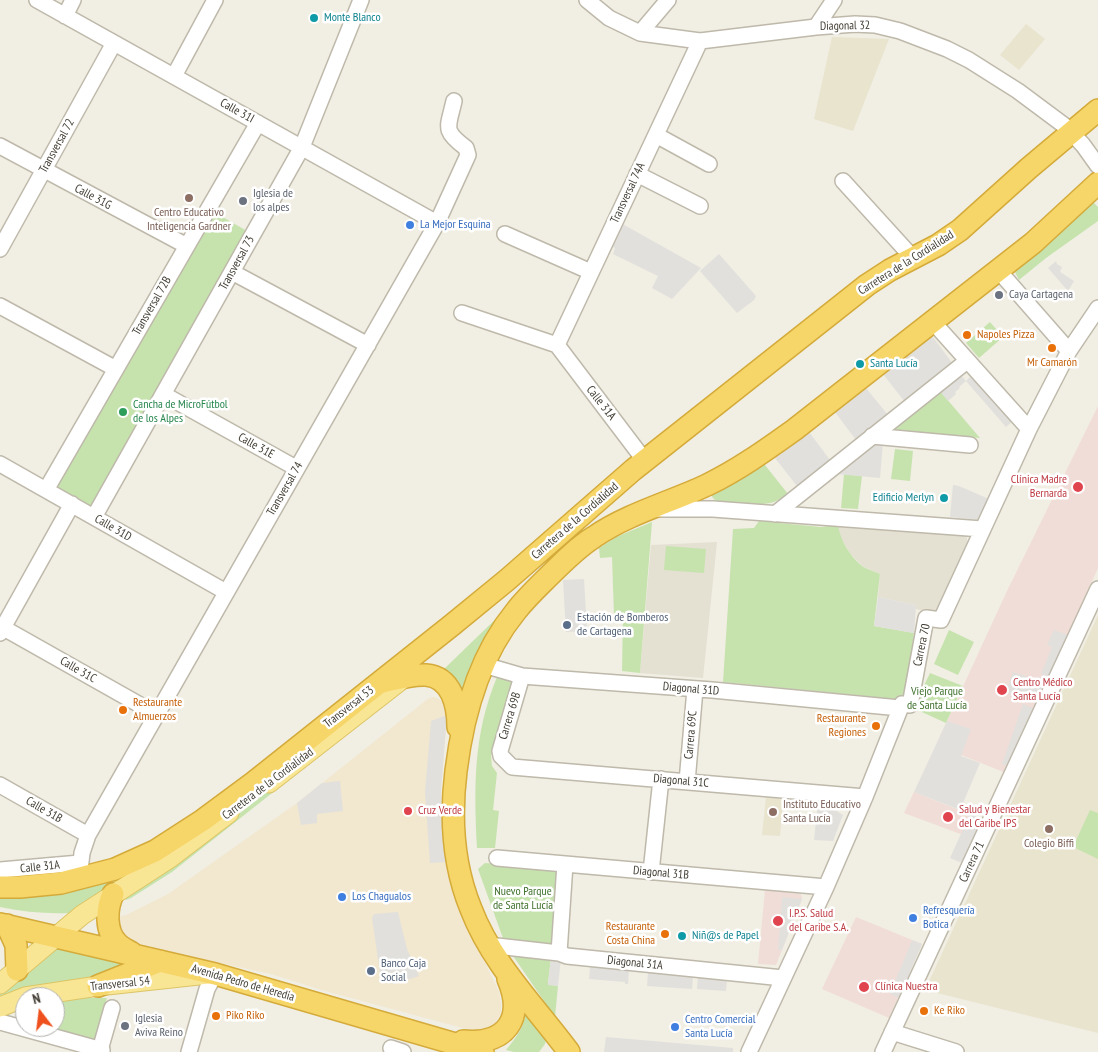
<!DOCTYPE html>
<meta charset="utf-8">
<style>
body{margin:0}
#map{position:relative;width:1098px;height:1052px;overflow:hidden;background:#f1eee3;font-family:"PT Sans Narrow",sans-serif}
canvas{display:block}
.north{position:absolute;left:15px;top:987px;width:50px;height:50px;box-sizing:border-box;background:#fff;border:1px solid #b3b2ae;border-radius:50%;rotate:345deg;font-size:14px;font-weight:700;line-height:20px;text-align:center;color:#423e34}
.north::after{content:'';display:block;margin:auto;width:18px;height:22px;background:#ee511d;clip-path:polygon(50% 0,100% 100%,50% 72%,0 100%)}
</style>
<div id="map">
<canvas width="1098" height="1052"></canvas>
<div class="north">N</div>
</div>
<script>
const g = document.querySelector('canvas').getContext('2d');
g.lineJoin = 'round';
function paint(path, color) {
  g.fillStyle = color;
  g.fill(path, 'evenodd');
}
function strokePath(path, color, width, dash) {
  g.strokeStyle = color;
  g.lineWidth = width;
  g.lineCap = dash ? 'butt' : 'round';
  g.setLineDash(dash || []);
  g.stroke(path);
}
function drawText(font, color, halo, rows, align = 'center') {
  g.font = font + ' "PT Sans Narrow",sans-serif';
  g.lineWidth = 5;
  g.setLineDash([]);
  g.textBaseline = 'middle';
  g.strokeStyle = halo;
  g.fillStyle = color;
  for (const [text, x, y, turn = 0] of rows) {
    g.save();
    g.translate(x, y);
    g.rotate((+turn || 0) * Math.PI / 180);
    g.textAlign = isNaN(turn) ? turn : align;
    if (halo) g.strokeText(text, 0, 0);
    g.fillText(text, 0, 0);
    g.restore();
  }
}
paint(new Path2D(`
 M838,525L965,532L968,543L936,613L916,609V605L878,597L880,574L862,566L850,553L839,535Z
 M717,542L703,678L640,673L651,545Z`), '#e4e0d2');
paint(new Path2D(`
 M434,697L439,699L444,705L447,715L441,791L446,862L456,894L472,936L499,992L501,1004V1013L495,1023L487,1028L474,1031L325,991L271,974L179,954L141,949L126,944L114,917L126,915L168,894L297,803L429,698Z`), '#f2e7cf');
paint(new Path2D(`
 M1026,24L1045,39L1019,70L1000,55Z
 M832,37L889,39L853,131L814,119Z
 M1098,615V1033L925,990Z
 M766,797L783,799L780,836L762,835Z`), '#e9e4ce');
paint(new Path2D(`
 M1098,406V568L1006,773L936,745L1007,591Z
 M914,792L984,820L974,839L904,813Z
 M765,890L801,894L802,899L776,965L758,964Z
 M856,917L922,944L889,1018L822,989Z`), '#f1ddd7');
paint(new Path2D(`
 M1092,201L1098,207V221L1046,258L1019,280L1014,270Z
 M212,211L247,231L90,508L55,488Z
 M990,322L1003,337L979,358L966,343Z
 M940,391L980,438L888,432Z
 M895,449L913,451L910,481L891,479Z
 M761,460L788,494C782,497 777,502 770,503C762,505 721,505 715,500C711,497 711,493 712,489Z
 M844,474L862,476L858,509L841,508Z
 M759,521L821,527L838,525C840,540 850,556 862,566C866,569 874,571 880,574L874,626L914,633L905,700L723,682L733,529L754,528Z
 M652,522L640,673L622,671L623,616H614L612,557L600,558L599,548L616,537Z
 M666,546L706,549L704,573L664,570Z
 M506,609L464,691L452,675L444,669Z
 M949,630L974,642L958,675L934,664Z
 M930,673L963,686L946,723L913,708Z
 M497,677L516,681L491,756L492,766L497,773L493,810L499,811L495,848H477C474,787 473,735 497,677Z
 M390,696H395L172,872L131,898L126,900L122,898L194,849Z
 M1090,810L1098,813V859L1073,847Z
 M190,838L70,913C46,914 24,912 0,907V892Z
 M485,863L558,869L553,945L504,941L478,869Z
 M57,944L136,967L0,1001V990Z
 M511,953L551,957L548,984L558,986L555,1017Z
 M80,998H107L94,1041L40,1027H55V1001Z
 M526,1013L547,1037L545,1044L539,1052H514L506,1050C516,1038 523,1028 526,1013Z`), '#c6e3ae');
paint(new Path2D(`
 M619,222L701,268L672,299L652,288L658,276L613,254L615,248L609,245Z
 M719,254L756,296L754,300L737,313L700,271Z
 M1056,261L1057,264L1062,267L1060,272L1074,281L1068,291L1048,268Z
 M932,336L953,364L905,402L883,374Z
 M960,374L966,381L973,374L1013,421L1006,427L966,381L959,387L960,388L955,392L956,394L948,401L940,391Z
 M866,388L888,415L856,440L835,412Z
 M809,432L830,460L797,486L775,458Z
 M876,442L883,443L880,478L836,474Z
 M953,485L959,486L989,499L979,520L950,517Z
 M584,579L587,631L566,632L563,580Z
 M878,597L916,605L914,633L874,626Z
 M1054,630L1068,635L1049,677L1041,674L1052,647L1047,645Z
 M1013,672L1046,683L1037,703L1006,692Z
 M1023,704L1035,709L1009,766L1002,764Z
 M447,715L441,791L446,862L430,863L425,792L431,721Z
 M947,721L971,729L961,756L980,763L960,810L914,792Z
 M340,781L343,811L317,814V823L301,825L297,803L322,783Z
 M818,802L836,803L835,810L843,815L833,841L814,840Z
 M970,814L984,820L962,863L950,858Z
 M782,897L802,899L782,950H778Z
 M398,912L407,949L419,976L394,984L381,980L372,918L374,914Z
 M912,940L922,944L899,998L890,994Z
 M551,957L561,958L558,986L548,985Z
 M590,967L629,970L628,984H625V982L589,979Z
 M648,972L693,976L692,989L647,986Z
 M698,976L727,979L726,991L697,989Z
 M606,1037L733,1048V1052H604Z`), '#e1e0dc');
const minor = new Path2D(`
 M37,0L437,223
 M587,0L609,18L640,33L700,41L816,27L855,24L875,25L900,31L947,49L969,60L1018,91L1065,126L1083,145L1098,166
 M65,16L73,0
 M816,27L834,0
 M640,33L668,0
 M174,76L215,0
 M656,135L709,164
 M0,146L187,246
 M637,174L700,206
 M843,181L913,258
 M505,234L591,272
 M0,249L114,43
 M998,270L1069,351
 M232,272L368,345
 M0,306L116,369
 M462,313L557,345
 M933,322L1029,429
 M557,345L700,41
 M557,345L645,461
 M163,394L296,468
 M872,436L970,445
 M0,464L226,592
 M46,490L258,123
 M656,509H713L982,529
 M775,514L967,361
 M94,517L302,147L361,0
 M0,626L156,714
 M0,633L72,504
 M484,665L522,676L712,690L900,708
 M522,676L500,751L501,756L512,767L865,797
 M687,782L695,689
 M0,785L88,835
 M497,858L826,887
 M0,870L80,863
 M651,872L661,779
 M79,879L82,853L88,835L437,223L468,155L466,148C442,130 448,128 454,101
 M488,945L559,953L567,956L783,978
 M559,953L565,864
 M0,1022L102,1050V1052
 M892,1032L956,1052
 M391,1048L403,1052
 M100,1050L112,1008
 M189,1052L207,989L215,974
 M749,1052L826,887L865,797L902,704L910,705L926,618L941,620L1029,429L1069,351L1098,308
 M883,1052L1098,589`);
const major = new Path2D(`
 M269,783L405,677
 M0,984L82,915L170,858L229,813
 M25,997L98,986L208,974
 M0,1007L25,997`);
const highway = new Path2D(`
 M383,682C396,679 412,674 426,675C452,677 458,706 458,727
 M0,887H20L61,883L115,869L155,851L203,820L253,783L452,625L507,580L633,470L867,285L890,270L938,245L960,230L1029,168L1098,110
 M113,894C106,909 105,932 118,944C122,948 127,950 132,953
 M0,924L215,974L483,1052
 M7,925L16,945L17,970
 M98,986L160,961
 M463,1041C506,1045 525,1019 508,979
 M569,1052C535,1006 492,964 471,909C453,865 450,819 456,771C463,714 479,656 516,611C526,598 539,586 550,575C564,561 578,547 594,537C627,514 671,502 707,485C738,470 766,450 794,430L1033,243L1098,183`);
strokePath(minor, '#beb9aa', 18);
strokePath(major, '#dcc566', 21);
strokePath(highway, '#d4ab3a', 24);
strokePath(minor, '#fff', 15);
strokePath(major, '#f9e695', 19);
strokePath(highway, '#f6d569', 21);
for (const [x, y, r, color] of [
 [314,18,5,"#0f9aa8"],
 [189,198,5,"#8d6e63"],
 [243,201,5,"#6b7280"],
 [410,225,5,"#3f7fe0"],
 [999,295,5,"#6b7280"],
 [967,335,5,"#e8710a"],
 [1052,348,5,"#e8710a"],
 [860,364,5,"#0f9aa8"],
 [123,412,5,"#2e9e5b"],
 [1078,487,6,"#e0444e"],
 [944,498,5,"#0f9aa8"],
 [567,625,5,"#5c6f8a"],
 [1002,690,6,"#e0444e"],
 [123,710,5,"#e8710a"],
 [876,726,5,"#e8710a"],
 [408,811,5,"#e0444e"],
 [773,812,5,"#8d6e63"],
 [948,817,6,"#e0444e"],
 [1049,829,5,"#8d6e63"],
 [342,897,5,"#3f7fe0"],
 [913,918,5,"#3f7fe0"],
 [778,921,6,"#e0444e"],
 [665,934,5,"#e8710a"],
 [682,936,5,"#0f9aa8"],
 [371,971,5,"#5c6f8a"],
 [864,987,6,"#e0444e"],
 [924,1011,5,"#e8710a"],
 [216,1016,5,"#e8710a"],
 [125,1026,5,"#6b7280"],
 [675,1027,5,"#3f7fe0"]
]) {
  const dot = new Path2D();
  dot.arc(x, y, r, 0, 2 * Math.PI);
  g.fillStyle = color;
  g.fill(dot);
  strokePath(dot, '#fff', 2);
}
drawText('12px', '#0d838f', '#fff', [
 ["Monte Blanco",324,18],
 ["Santa Lucía",870,364],
 ["Edificio Merlyn",934,498,"right"],
 ["Niñ@s de Papel",692,936]
], 'left');
drawText('12px', '#423e34', '#fff', [
 ["Diagonal 32",845,26,-1],
 ["Calle 31I",237,111,29],
 ["Transversal 72",57,146,-61],
 ["Transversal 74A",628,193,-65],
 ["Calle 31G",93,197,28],
 ["Transversal 73",237,263,-61],
 ["Carretera de la Cordialidad",906,263,-32],
 ["Transversal 72B",152,306,-60],
 ["Calle 31A",601,403,52],
 ["Calle 31E",256,446,29],
 ["Transversal 74",285,489,-60],
 ["Carretera de la Cordialidad",575,521,-41],
 ["Calle 31D",113,528,30],
 ["Carrera 70",922,645,-78],
 ["Calle 31C",78,670,30],
 ["Diagonal 31D",691,689,5],
 ["Transversal 53",349,707,-38],
 ["Carrera 69B",510,716,-73],
 ["Carrera 69C",691,735,-85],
 ["Diagonal 31C",681,781,5],
 ["Carretera de la Cordialidad",268,784,-37],
 ["Calle 31B",44,810,30],
 ["Carrera 71",972,862,-65],
 ["Calle 31A",40,867,-6],
 ["Diagonal 31B",661,873,5],
 ["Diagonal 31A",635,963,6],
 ["Avenida Pedro de Heredia",243,983,16],
 ["Transversal 54",120,984,-6]
]);
drawText('12px', '#5b616d', '#fff', [
 ["Iglesia de",253,194],
 ["los alpes",253,208],
 ["Caya Cartagena",1009,295],
 ["Iglesia",135,1019],
 ["Aviva Reino",135,1033]
], 'left');
drawText('12px', '#785e54', '#fff', [
 ["Centro Educativo",189,213],
 ["Inteligencia Gardner",189,227],
 ["Instituto Educativo",783,805,"left"],
 ["Santa Lucía",783,819,"left"],
 ["Colegio Biffi",1049,844]
]);
drawText('12px', '#366cbe', '#fff', [
 ["La Mejor Esquina",420,225],
 ["Los Chagualos",352,897],
 ["Refresquería",923,911],
 ["Botica",923,925],
 ["Centro Comercial",685,1020],
 ["Santa Lucía",685,1034]
], 'left');
drawText('12px', '#c56008', '#fff', [
 ["Napoles Pizza",977,335],
 ["Mr Camarón",1052,363,"center"],
 ["Restaurante",133,703],
 ["Almuerzos",133,717],
 ["Restaurante",866,719,"right"],
 ["Regiones",866,733,"right"],
 ["Restaurante",655,927,"right"],
 ["Costa China",655,941,"right"],
 ["Ke Riko",934,1011],
 ["Piko Riko",226,1016]
], 'left');
drawText('12px', '#27864d', '#fff', [
 ["Cancha de MicroFútbol",133,405],
 ["de los Alpes",133,419]
], 'left');
drawText('12px', '#be3a42', '#fff', [
 ["Clínica Madre",1067,480,"right"],
 ["Bernarda",1067,494,"right"],
 ["Centro Médico",1013,683],
 ["Santa Lucía",1013,697],
 ["Salud y Bienestar",959,810],
 ["del Caribe IPS",959,824],
 ["Cruz Verde",418,811],
 ["I.P.S. Salud",789,914],
 ["del Caribe S.A.",789,928],
 ["Clínica Nuestra",875,987]
], 'left');
drawText('12px', '#4e5e75', '#fff', [
 ["Estación de Bomberos",577,618],
 ["de Cartagena",577,632],
 ["Banco Caja",381,964],
 ["Social",381,978]
], 'left');
drawText('12px', '#3e702b', '#fff', [
 ["Viejo Parque",937,692],
 ["de Santa Lucía",937,706],
 ["Nuevo Parque",523,892],
 ["de Santa Lucía",523,906]
]);
</script>
